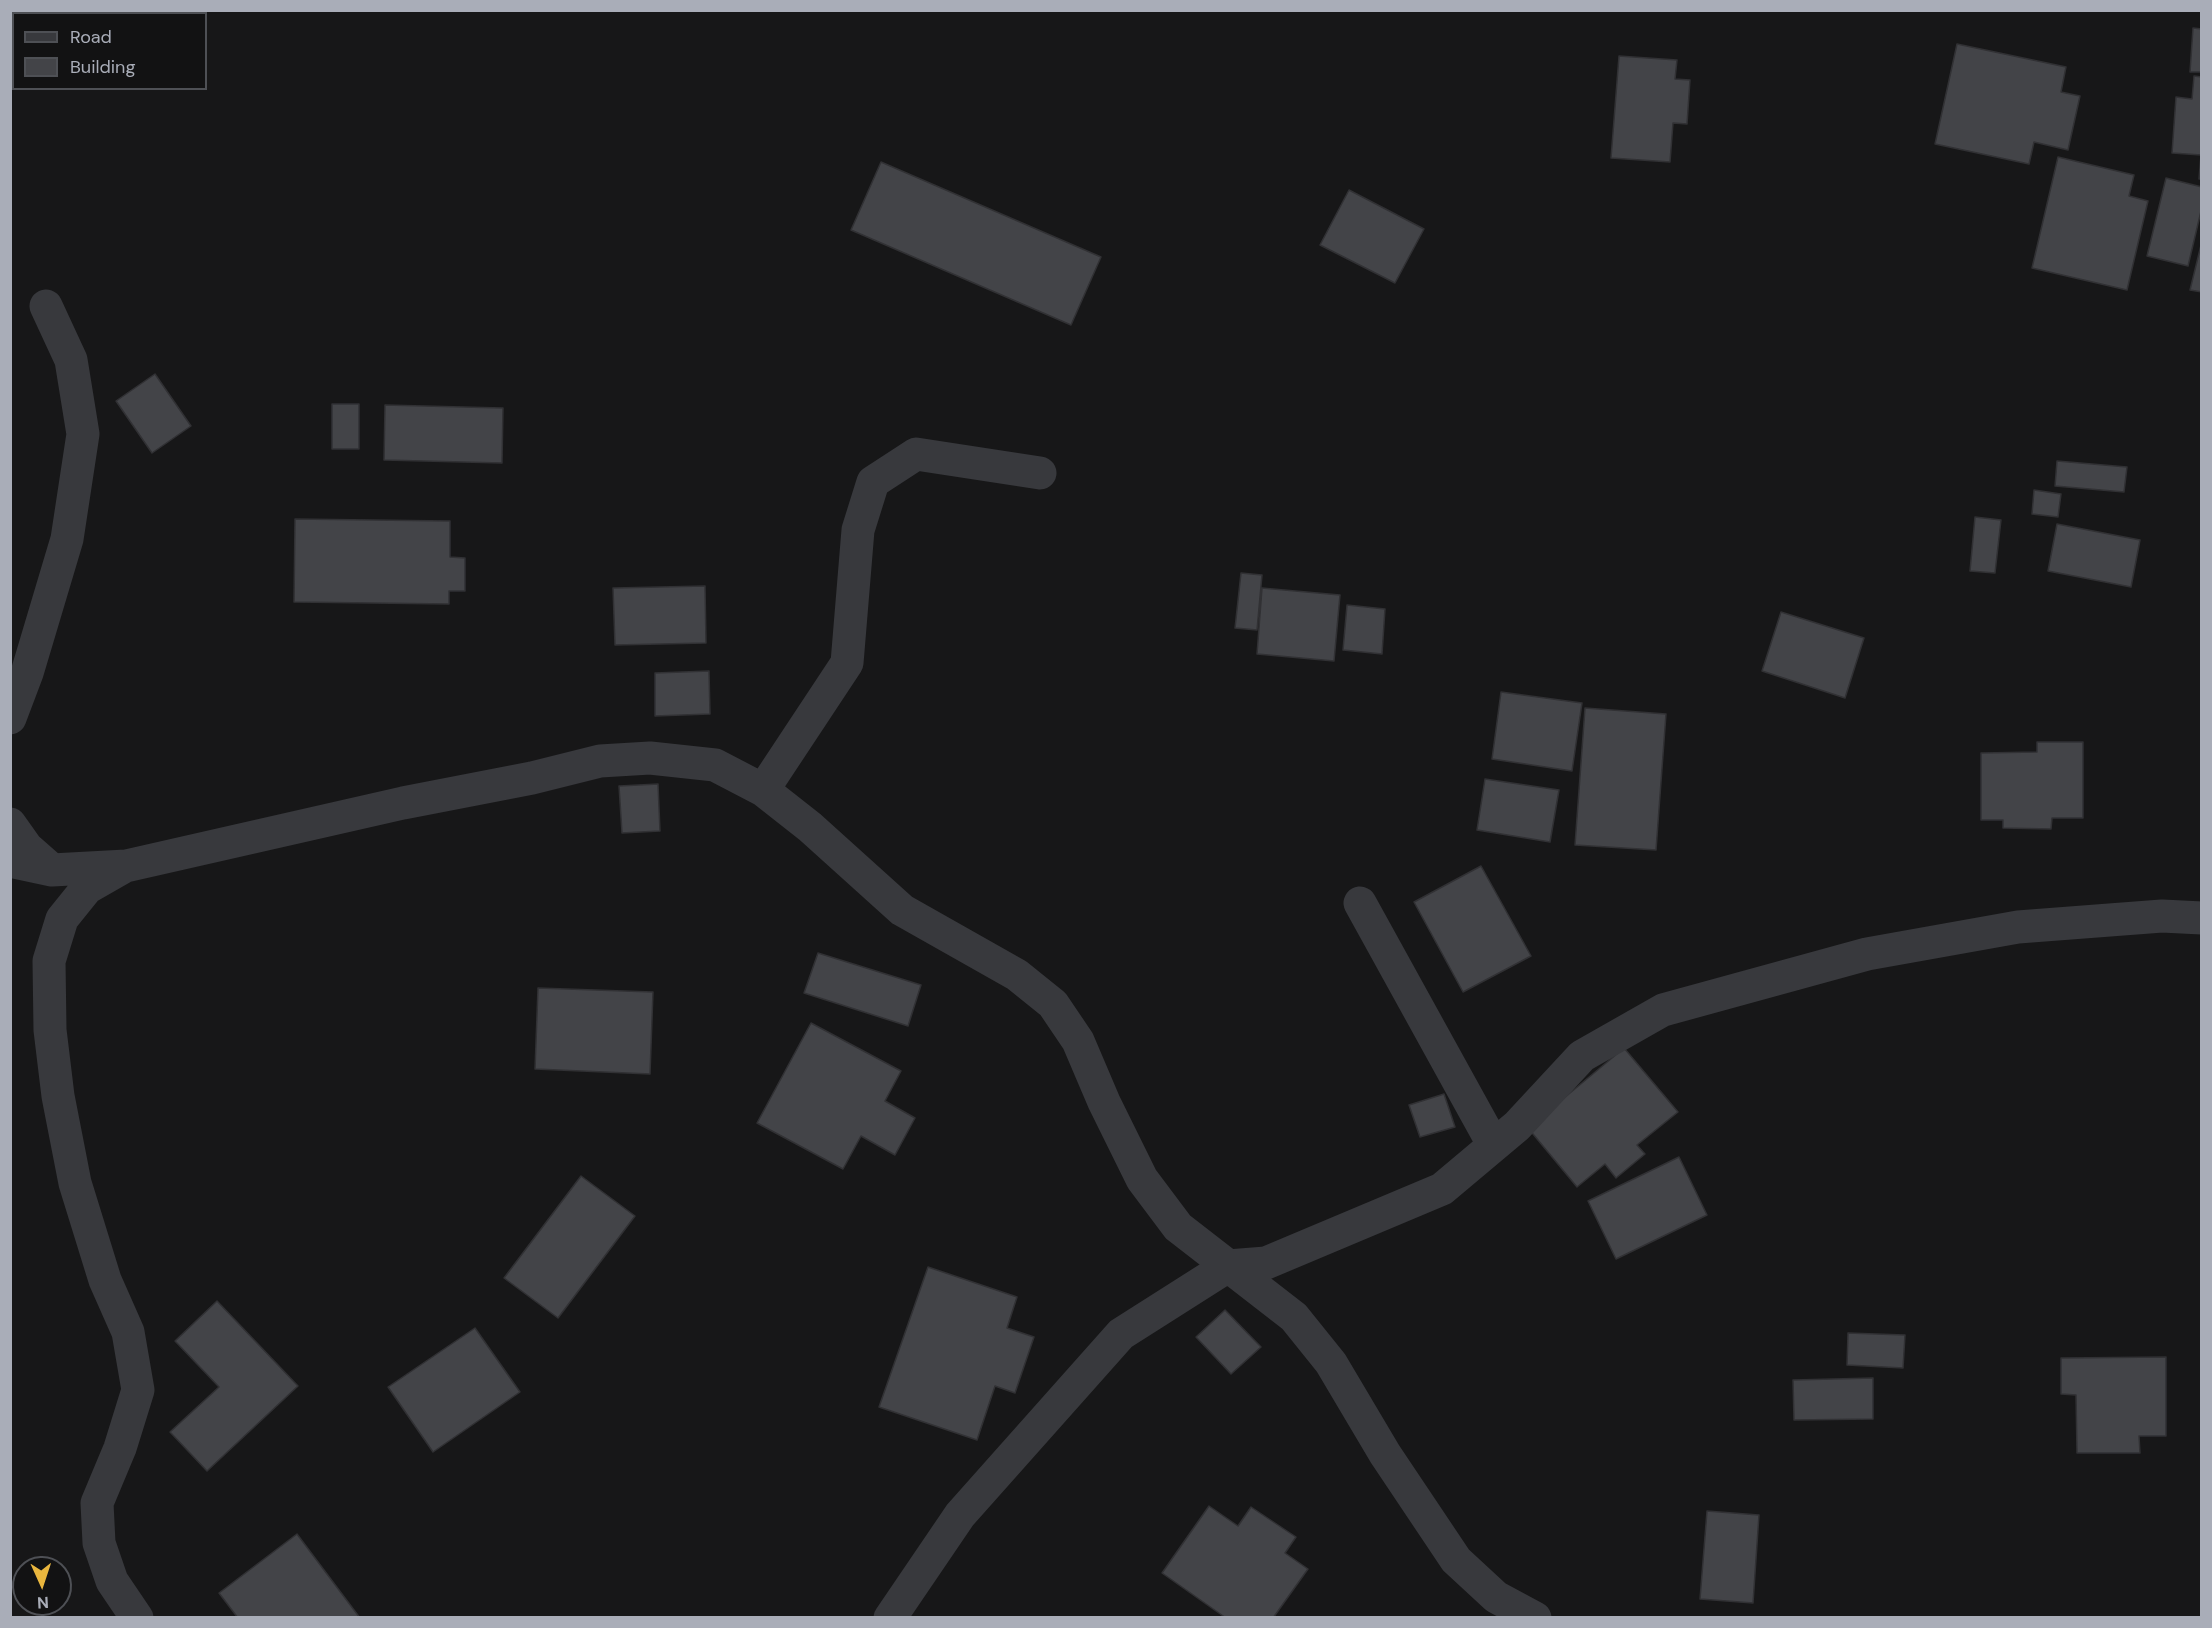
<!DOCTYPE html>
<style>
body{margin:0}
#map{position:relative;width:2212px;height:1628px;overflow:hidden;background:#171718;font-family:"DM Sans",sans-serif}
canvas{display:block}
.frame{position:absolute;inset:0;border:12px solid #a9adb8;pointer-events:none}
.legend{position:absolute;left:12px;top:12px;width:195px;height:78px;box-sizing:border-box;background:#121213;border:2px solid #4e5055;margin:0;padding:8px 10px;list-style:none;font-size:18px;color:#a9adb8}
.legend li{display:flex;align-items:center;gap:12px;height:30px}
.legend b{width:30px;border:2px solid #4e5055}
.north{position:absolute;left:12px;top:1556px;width:60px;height:60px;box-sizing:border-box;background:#121213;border:2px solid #4e5055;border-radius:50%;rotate:177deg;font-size:16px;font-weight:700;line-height:24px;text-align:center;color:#a9adb8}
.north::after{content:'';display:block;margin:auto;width:21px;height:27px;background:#e9b63e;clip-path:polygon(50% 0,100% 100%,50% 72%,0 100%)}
</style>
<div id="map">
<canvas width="2212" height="1628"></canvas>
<div class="frame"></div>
<ul class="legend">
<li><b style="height:8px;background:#38393d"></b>Road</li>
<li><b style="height:16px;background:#434448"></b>Building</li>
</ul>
<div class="north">N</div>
</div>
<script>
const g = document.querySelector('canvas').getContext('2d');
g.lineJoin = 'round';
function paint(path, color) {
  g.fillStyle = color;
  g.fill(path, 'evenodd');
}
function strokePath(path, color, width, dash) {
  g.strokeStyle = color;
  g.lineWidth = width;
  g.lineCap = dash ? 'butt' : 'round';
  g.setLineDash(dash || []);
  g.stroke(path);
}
const building = new Path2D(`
 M2193,28L2202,29V72H2190Z
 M1957,44L2066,67L2061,92L2080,96L2068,150L2034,142L2029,164L1935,144Z
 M1619,56L1677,60L1675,79L1690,80L1687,124L1673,123L1670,162L1611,158Z
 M2194,76L2202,77V179H2199L2201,155L2172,153L2176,97L2192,99Z
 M2058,157L2134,175L2129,196L2148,201L2127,290L2032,268Z
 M881,162L1101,257L1071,325L851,230Z
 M2166,178L2202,187V207L2188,266L2147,256Z
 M1349,190L1424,229L1395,283L1320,245Z
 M2202,241V292L2190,290Z
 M155,374L191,426L152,453L116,401Z
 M332,404H359V449H332Z
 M385,405L503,408L502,463L384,460Z
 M2057,461L2127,467L2124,492L2055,486Z
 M2034,490L2061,494L2058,517L2032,514Z
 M1975,517L2001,520L1995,573L1970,571Z
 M295,519L450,521V557L465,558V591H449V604L294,602Z
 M2057,524L2140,540L2131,587L2048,571Z
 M1241,573L1262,575L1257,630L1235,628Z
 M705,586L706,643L615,645L613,588Z
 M1262,588L1340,595L1334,661L1257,654Z
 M1347,605L1385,609L1382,654L1343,650Z
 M1781,612L1864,638L1845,698L1762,671Z
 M709,671L710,714L655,716V673Z
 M1501,692L1582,703L1572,771L1492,759Z
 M1585,708L1666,714L1656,850L1575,845Z
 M2037,742H2083V818H2052L2051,829L2003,828V820H1981V753L2037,752Z
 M1485,779L1559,790L1550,842L1477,830Z
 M658,784L660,831L622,833L619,786Z
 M1481,866L1531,956L1463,992L1414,902Z
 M818,953L921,985L908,1026L804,993Z
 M538,988L653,992L650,1074L535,1069Z
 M811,1023L901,1071L885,1101L915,1118L895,1155L861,1136L843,1169L757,1123Z
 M1624,1048L1678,1112L1637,1145L1645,1154L1616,1178L1605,1164L1577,1187L1528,1128Z
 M1444,1094L1455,1127L1420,1137L1409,1105Z
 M1679,1157L1707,1215L1616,1259L1588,1201Z
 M581,1176L635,1216L558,1318L504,1278Z
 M928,1267L1017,1297L1007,1328L1034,1337L1015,1393L995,1386L977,1440L879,1407Z
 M217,1301L298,1386L207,1471L170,1432L219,1387L175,1341Z
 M1225,1310L1261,1347L1231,1374L1196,1337Z
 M475,1328L520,1392L433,1452L388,1387Z
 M1848,1333L1905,1335L1903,1368L1847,1365Z
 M2166,1357V1436H2139L2140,1453H2077L2076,1395L2061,1394V1358Z
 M1873,1378V1419L1794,1420L1793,1380Z
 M1209,1506L1238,1526L1251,1507L1296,1537L1285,1553L1308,1569L1273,1618H1226L1162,1573Z
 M1707,1511L1759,1515L1753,1603L1700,1599Z
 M297,1534L360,1618H238L219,1593Z`);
paint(building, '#434448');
strokePath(building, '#313134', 1.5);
strokePath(new Path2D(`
 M10,718L27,673L67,539L83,434L71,360L46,306
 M763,790L847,663L858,530L873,482L916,454L1040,473
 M10,824L27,848L52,870
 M10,861L52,870L126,866L403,803L532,778L600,761L650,758L715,765L763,790L810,827L902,910L1017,975L1053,1004L1078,1041L1104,1102L1142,1179L1178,1227L1294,1317L1331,1363L1385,1454L1456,1560L1496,1597L1535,1618
 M122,868L87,888L62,919L49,961L50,1030L58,1096L75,1183L105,1280L128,1332L138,1390L120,1448L97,1503L99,1543L112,1581L137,1618
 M1360,903L1493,1144
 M890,1618L960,1515L1121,1334L1228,1266L1266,1263L1442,1189L1517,1126L1582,1056L1663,1010L1867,954L2018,927L2162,916L2202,918`), '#38393d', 33);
</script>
